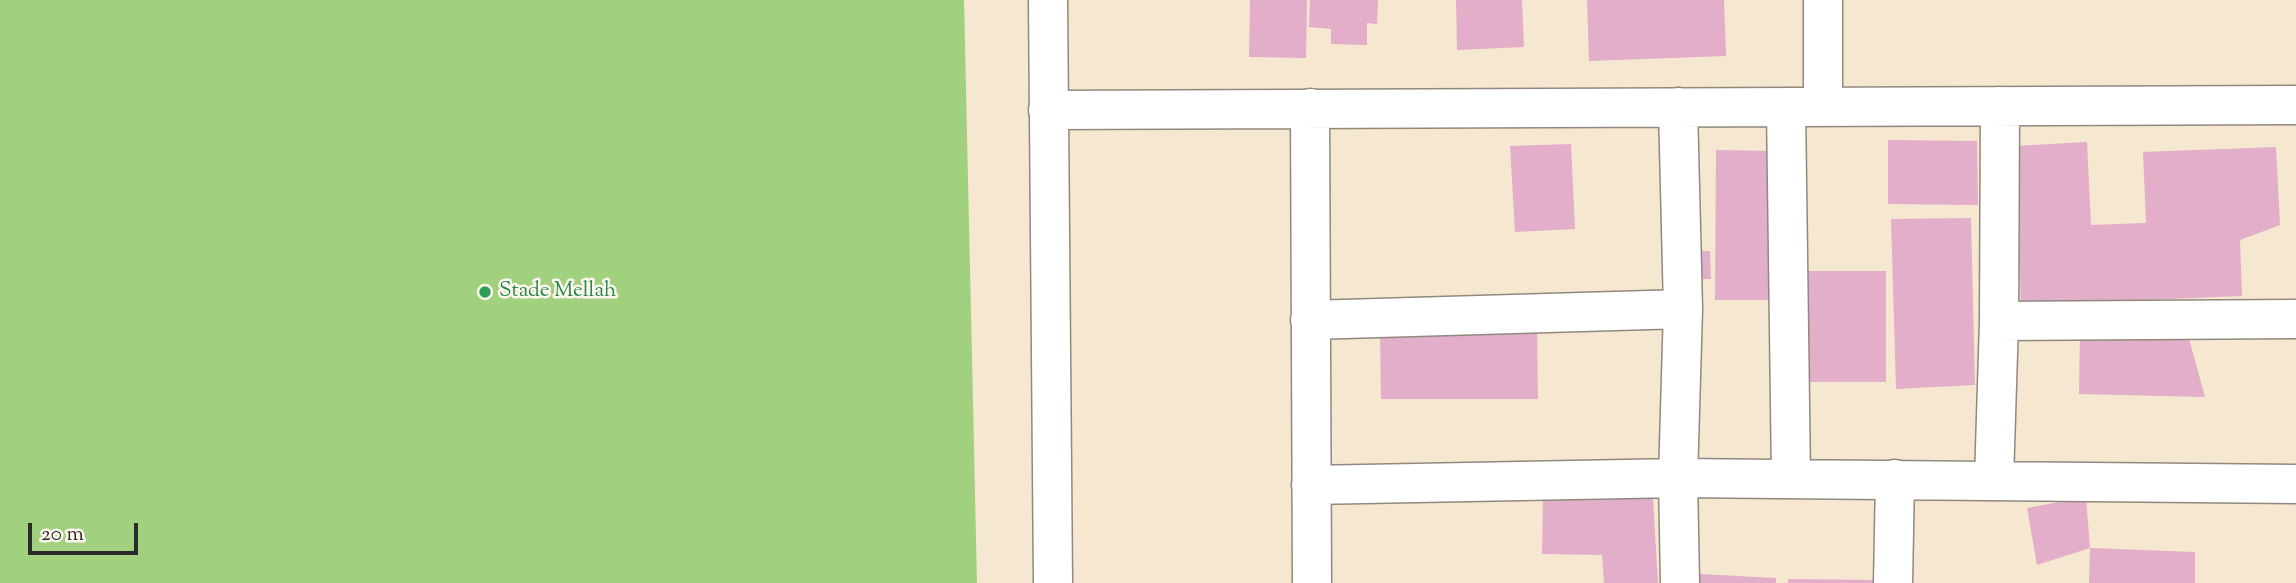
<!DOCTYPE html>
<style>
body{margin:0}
#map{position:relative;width:2296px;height:583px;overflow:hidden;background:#f6e7d0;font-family:"Sorts Mill Goudy",serif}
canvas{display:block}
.scale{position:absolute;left:28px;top:523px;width:110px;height:32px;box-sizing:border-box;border:4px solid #2b2b2b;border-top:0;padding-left:9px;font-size:21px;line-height:24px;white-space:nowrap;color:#2b2b2b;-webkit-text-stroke:5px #fbf7ec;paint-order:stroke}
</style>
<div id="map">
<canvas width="2296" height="583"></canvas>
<div class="scale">20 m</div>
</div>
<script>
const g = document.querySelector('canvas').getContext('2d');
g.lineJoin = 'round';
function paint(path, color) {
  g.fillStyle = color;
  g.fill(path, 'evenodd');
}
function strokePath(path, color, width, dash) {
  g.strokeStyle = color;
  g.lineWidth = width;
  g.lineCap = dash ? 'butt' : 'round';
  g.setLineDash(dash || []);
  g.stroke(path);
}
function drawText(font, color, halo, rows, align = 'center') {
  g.font = font + ' "Sorts Mill Goudy",serif';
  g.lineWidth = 5;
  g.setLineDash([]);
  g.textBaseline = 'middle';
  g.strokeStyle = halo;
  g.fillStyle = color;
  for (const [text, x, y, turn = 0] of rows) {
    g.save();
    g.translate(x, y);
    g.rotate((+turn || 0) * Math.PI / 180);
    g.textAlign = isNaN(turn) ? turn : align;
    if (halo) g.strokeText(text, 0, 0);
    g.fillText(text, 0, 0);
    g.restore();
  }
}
paint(new Path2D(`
 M0,0H964L977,583H0Z`), '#a1d07e');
paint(new Path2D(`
 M1250,0H1307L1306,58L1249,57Z
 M1310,0H1378L1377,24L1367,23V45L1331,44V29L1309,27Z
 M1456,0H1522L1524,47L1457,50Z
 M1587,0H1724L1726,56L1589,61Z
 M1888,140L1977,141L1978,205L1888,204Z
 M2087,142L2091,225L2146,223L2143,152L2276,147L2280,225L2240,240L2242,296L2021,305L2014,146Z
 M1571,144L1575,229L1515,232L1510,146Z
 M1716,150L1773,151V300H1715Z
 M1971,218L1975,385L1896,389L1891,219Z
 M1687,251H1710L1711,279H1688Z
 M1807,271H1886V382H1807Z
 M1537,330L1538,399H1381L1380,334Z
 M2080,332L2188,335L2205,397L2079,394Z
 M2086,497L2090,548L2037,565L2027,508Z
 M1543,498L1653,499L1658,583H1604L1602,555L1542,554Z
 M2090,548L2195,552V583H2089Z
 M1700,574L1776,578V583H1700Z
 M1788,579L1877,580V583H1788Z`), '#e2aec9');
const street = new Path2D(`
 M1823,0V107
 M1678,107L1683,309L1678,478L1680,583
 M1786,107L1791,479
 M1310,108L1312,583
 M1048,110L2296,105
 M1310,320L1683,309
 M1999,321L2296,319
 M1994,480L1999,321L2000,106
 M1311,485L1678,478L2296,484
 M1893,583L1895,479`);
const secondary = new Path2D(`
 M1048,0L1053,583`);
strokePath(street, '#90897e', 41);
strokePath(secondary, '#90897e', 41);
strokePath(street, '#fff', 38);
strokePath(secondary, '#fff', 38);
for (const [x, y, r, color] of [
 [485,292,7,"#2e9e5b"]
]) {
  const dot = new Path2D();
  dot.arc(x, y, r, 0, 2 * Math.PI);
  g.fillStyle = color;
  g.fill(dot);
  strokePath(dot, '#fbf7ec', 2.5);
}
drawText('21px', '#27864d', '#fbf7ec', [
 ["Stade Mellah",499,292]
], 'left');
</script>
